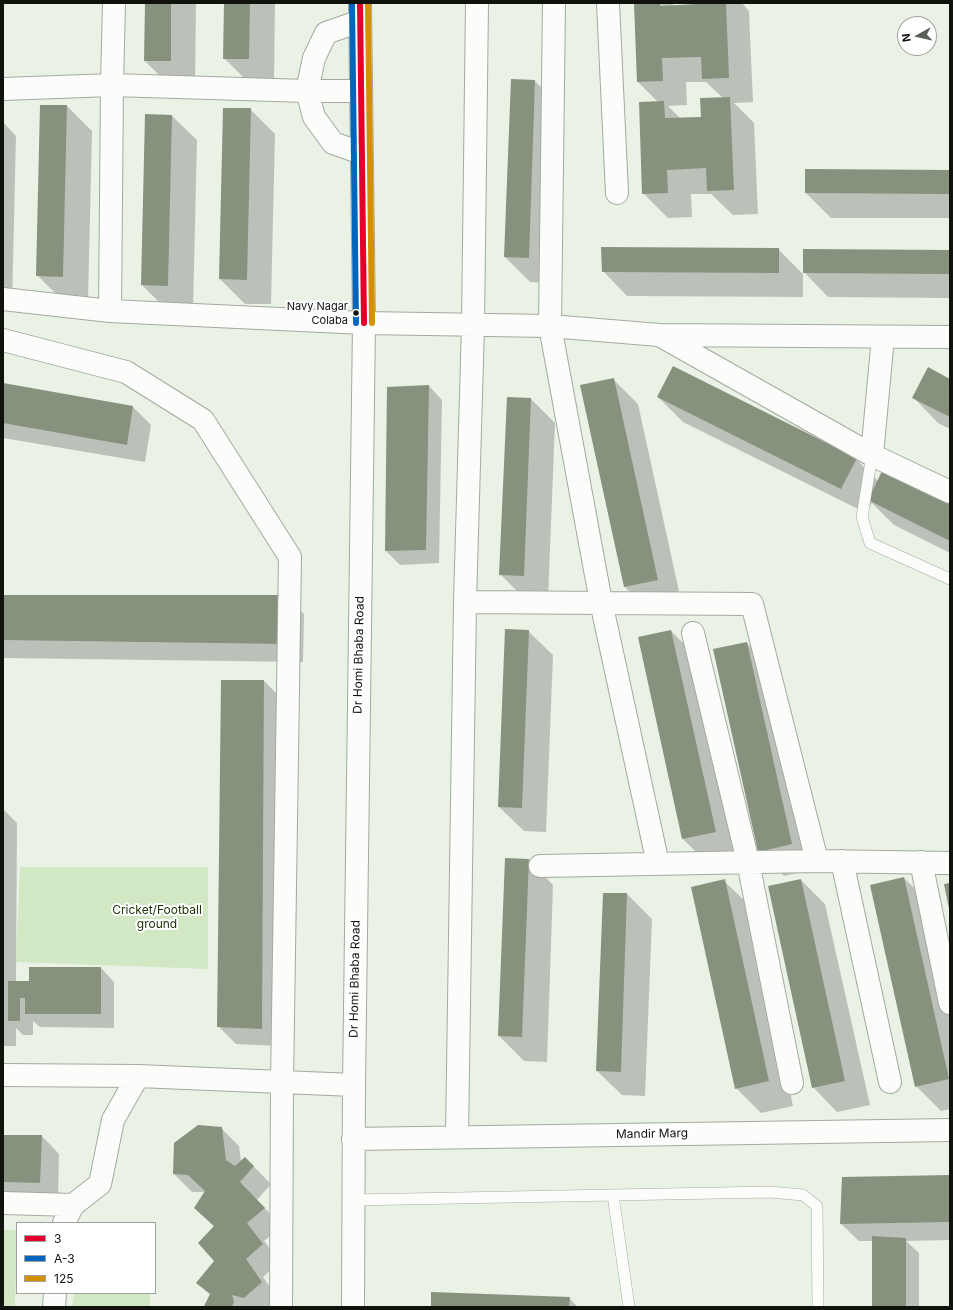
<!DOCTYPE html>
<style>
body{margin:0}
#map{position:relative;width:953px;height:1310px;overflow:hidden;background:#eaf2e6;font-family:Inter,sans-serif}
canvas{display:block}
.frame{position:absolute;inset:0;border:4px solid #0f130c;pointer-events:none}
.legend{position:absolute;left:16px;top:1222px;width:140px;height:72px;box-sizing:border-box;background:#fff;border:1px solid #9fa19e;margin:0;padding:5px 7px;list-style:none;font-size:12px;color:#0f130c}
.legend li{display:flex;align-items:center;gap:8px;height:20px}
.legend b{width:20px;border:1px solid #9fa19e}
.north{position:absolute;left:897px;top:16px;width:40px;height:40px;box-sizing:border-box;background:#fff;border:1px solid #9fa19e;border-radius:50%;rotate:262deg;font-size:11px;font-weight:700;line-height:16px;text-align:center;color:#0f130c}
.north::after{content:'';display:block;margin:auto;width:14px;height:18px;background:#5c6158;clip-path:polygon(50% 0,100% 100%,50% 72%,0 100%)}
</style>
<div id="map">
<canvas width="953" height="1310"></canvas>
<div class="frame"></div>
<ul class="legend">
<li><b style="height:5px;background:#e4002b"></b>3</li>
<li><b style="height:5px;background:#0065bd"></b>A-3</li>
<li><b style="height:5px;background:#d49002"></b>125</li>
</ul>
<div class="north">N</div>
</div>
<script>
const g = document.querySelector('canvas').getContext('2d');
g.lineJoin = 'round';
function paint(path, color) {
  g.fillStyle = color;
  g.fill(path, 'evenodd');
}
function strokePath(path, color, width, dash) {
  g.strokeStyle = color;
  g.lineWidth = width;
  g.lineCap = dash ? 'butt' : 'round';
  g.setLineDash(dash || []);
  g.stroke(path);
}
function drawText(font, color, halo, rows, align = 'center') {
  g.font = font + ' Inter,sans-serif';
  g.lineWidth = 4;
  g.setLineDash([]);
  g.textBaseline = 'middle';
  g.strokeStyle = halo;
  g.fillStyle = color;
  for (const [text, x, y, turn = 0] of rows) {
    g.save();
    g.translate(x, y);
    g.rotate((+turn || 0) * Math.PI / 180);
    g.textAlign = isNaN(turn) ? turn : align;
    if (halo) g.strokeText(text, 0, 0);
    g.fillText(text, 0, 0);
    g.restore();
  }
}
paint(new Path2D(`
 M20,867H208V969L16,962Z
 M3,1230H17L15,1307H3Z
 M74,1293H150V1307H72Z`), '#d2e7c4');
paint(new Path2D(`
 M146,3H196L195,86H170L145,61Z
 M225,3H275L274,83H249L224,58Z
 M635,3H671L675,6L697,5V3H742L749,11L753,102L734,103L754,123L758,214L733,215L711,194H691L692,217L668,218L643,193L659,103L638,82ZM686,82H706L723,98L702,118H680L668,106L687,105Z
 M535,81L560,106L553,283L530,282L505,257Z
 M67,106L92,131L88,301L62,300L37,275Z
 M250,109L275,134L271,304H245L220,279Z
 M146,115L172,116L197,140L193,311L167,310L142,285Z
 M3,122L16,136L12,306H3Z
 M950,171V218H831L806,193Z
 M778,249L803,274V297L627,296L603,271Z
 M950,251V298L828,297L804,272Z
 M613,379L638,404L682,605L650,612L625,587L581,386Z
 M950,380V429L938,423L914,398Z
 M3,384L133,407L151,425L145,462L3,438Z
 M429,386L442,400L439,563L400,565L386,551L388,388Z
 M658,397L856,459L878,481L950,504V553L894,525L872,503L866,513L683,422Z
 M530,398L555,423L548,600L525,599L501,575Z
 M3,596H286L304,614L303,662L3,658Z
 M528,631L553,655L546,832L524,831L499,807Z
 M671,631L696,656L740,857L708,864L683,839L639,638Z
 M747,643L772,668L816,869L784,876L759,851Z
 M222,681H264L282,699L279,1046L236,1044L218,1026Z
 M3,809L17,823L16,982H30L101,968L114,982V1028L40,1027L33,1021V1035H23L16,1028V1046H3Z
 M529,860L553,885L547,1062L524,1061L499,1036Z
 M904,878L929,903L950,1000V1109L941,1111L916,1086Z
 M801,880L825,904L870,1105L837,1112L813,1087Z
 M724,881L749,905L793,1106L761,1113L736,1088Z
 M627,894L652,919L645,1096L622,1095L597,1071Z
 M221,1128L239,1146L241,1161L245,1158L271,1184L257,1200L282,1226L264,1241L280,1262L263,1277L279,1300L271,1307H207L206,1306L211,1295L198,1283L216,1261L215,1227L195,1208L206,1192H192L174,1174Z
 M3,1136H42L59,1154L58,1201L3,1199Z
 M950,1176V1240L906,1241L919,1253V1307H873V1241H859L841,1224Z
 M569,1298L578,1307H432Z`), '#0003');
paint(new Path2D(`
 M145,3H171V61H144Z
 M224,3H250L249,59H223Z
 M634,3H660V6L696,4V3H726L729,78L702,79L701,57L662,58L663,81L637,82Z
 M511,79L535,80L529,258L504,257Z
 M730,97L734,190L707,191L706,168L667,170L668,193L642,194L639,102L664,101L665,118L701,117L700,98Z
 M40,105H67L63,277L36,276Z
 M223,108H251L247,280L219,279Z
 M145,114L172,115L168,286L141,285Z
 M805,169L950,170V194L805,193Z
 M601,247L779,248V273L602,272Z
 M803,249L950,250V274L803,273Z
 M673,366L857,458L841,489L657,397Z
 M928,367L950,379V417L912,398Z
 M614,378L658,580L624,587L580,385Z
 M3,383L133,406L127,445L3,423Z
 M429,385L426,550L385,551L387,387Z
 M507,397L531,398L524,576L499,575Z
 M883,469L950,503V541L868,500Z
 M3,595H287L286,644L3,640Z
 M505,629L529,630L522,808L498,807Z
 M671,630L716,832L682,839L638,637Z
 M747,642L792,844L758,852L713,649Z
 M221,680H264L262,1029L217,1027Z
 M505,858L529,859L522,1037L498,1036Z
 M904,877L949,1079L915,1087L870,885Z
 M725,879L769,1081L735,1089L691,887Z
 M801,879L845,1081L812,1088L768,886Z
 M950,883V909H949L944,884Z
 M603,893H627L621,1072L596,1071Z
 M29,967H101V1014H25V998H20V1021H8V981H29Z
 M198,1125L222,1127L226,1160L235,1166L245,1157L254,1166L240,1182L265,1208L247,1223L263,1244L246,1259L262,1282L244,1298L232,1295L234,1302L232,1307L204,1306L210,1294L196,1283L214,1261L198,1243L214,1226L194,1208L205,1191L188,1175L173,1174L174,1143Z
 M3,1135H42L40,1183L3,1182Z
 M950,1175V1222L840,1224L842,1177Z
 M872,1236L906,1238V1307H872Z
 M431,1292L570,1297L569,1307H431Z`), '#86917e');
const service = new Path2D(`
 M872,455L862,517L870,543L950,579
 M613,1195L629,1307
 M353,1200L770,1192L803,1195L817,1206L818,1307`);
const minor = new Path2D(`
 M554,3L550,326L601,602L658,864
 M608,3L617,193
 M360,21L326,33L314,58L307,91L314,117L333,143L361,153
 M3,89L112,85L307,91H360
 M3,299L110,311L364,323L550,326L659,335L950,337
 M110,311L112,85L114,3
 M661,336L872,455L950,492
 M3,340L126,372L203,420L290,557L282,1083L281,1307
 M872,455L883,337
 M465,602L752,604L817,861
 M693,633L748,862L792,1083
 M842,861L890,1082
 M921,862L950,1003
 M540,866L817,861L950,863
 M3,1075L138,1076L354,1085
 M457,1137L465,602L473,326L477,3
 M353,1139L950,1130
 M3,1203L73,1205
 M64,1223L73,1205L100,1184L113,1120L138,1076
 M54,1307L55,1293
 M353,1307L354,1085L364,323`);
const tertiary = new Path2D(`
 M360,3L364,323`);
strokePath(service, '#a3a9a0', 12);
strokePath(minor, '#a3a9a0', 24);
strokePath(tertiary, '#a3a9a0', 24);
strokePath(service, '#fcfdfb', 11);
strokePath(minor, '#fcfdfb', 22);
strokePath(tertiary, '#fcfdfb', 22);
strokePath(new Path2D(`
 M360,3L364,323`), '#e4002b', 6);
strokePath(new Path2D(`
 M352,3L356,323`), '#0065bd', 6);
strokePath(new Path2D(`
 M368,3L372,323`), '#d49002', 6);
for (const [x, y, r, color] of [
 [356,313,3.5,"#0f130c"]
]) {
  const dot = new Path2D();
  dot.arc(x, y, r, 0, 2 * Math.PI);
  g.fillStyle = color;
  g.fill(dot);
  strokePath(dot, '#fff', 1.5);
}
drawText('11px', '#0f130c', '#fff', [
 ["Navy Nagar",348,307],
 ["Colaba",348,321]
], 'right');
drawText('12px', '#0f130c', '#fff', [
 ["Dr Homi Bhaba Road",359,655,-89],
 ["Dr Homi Bhaba Road",355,979,-89],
 ["Mandir Marg",652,1134,-1]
]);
drawText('12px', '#1a3202', '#fff', [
 ["Cricket/Football",157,910],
 ["ground",157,924]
]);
</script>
